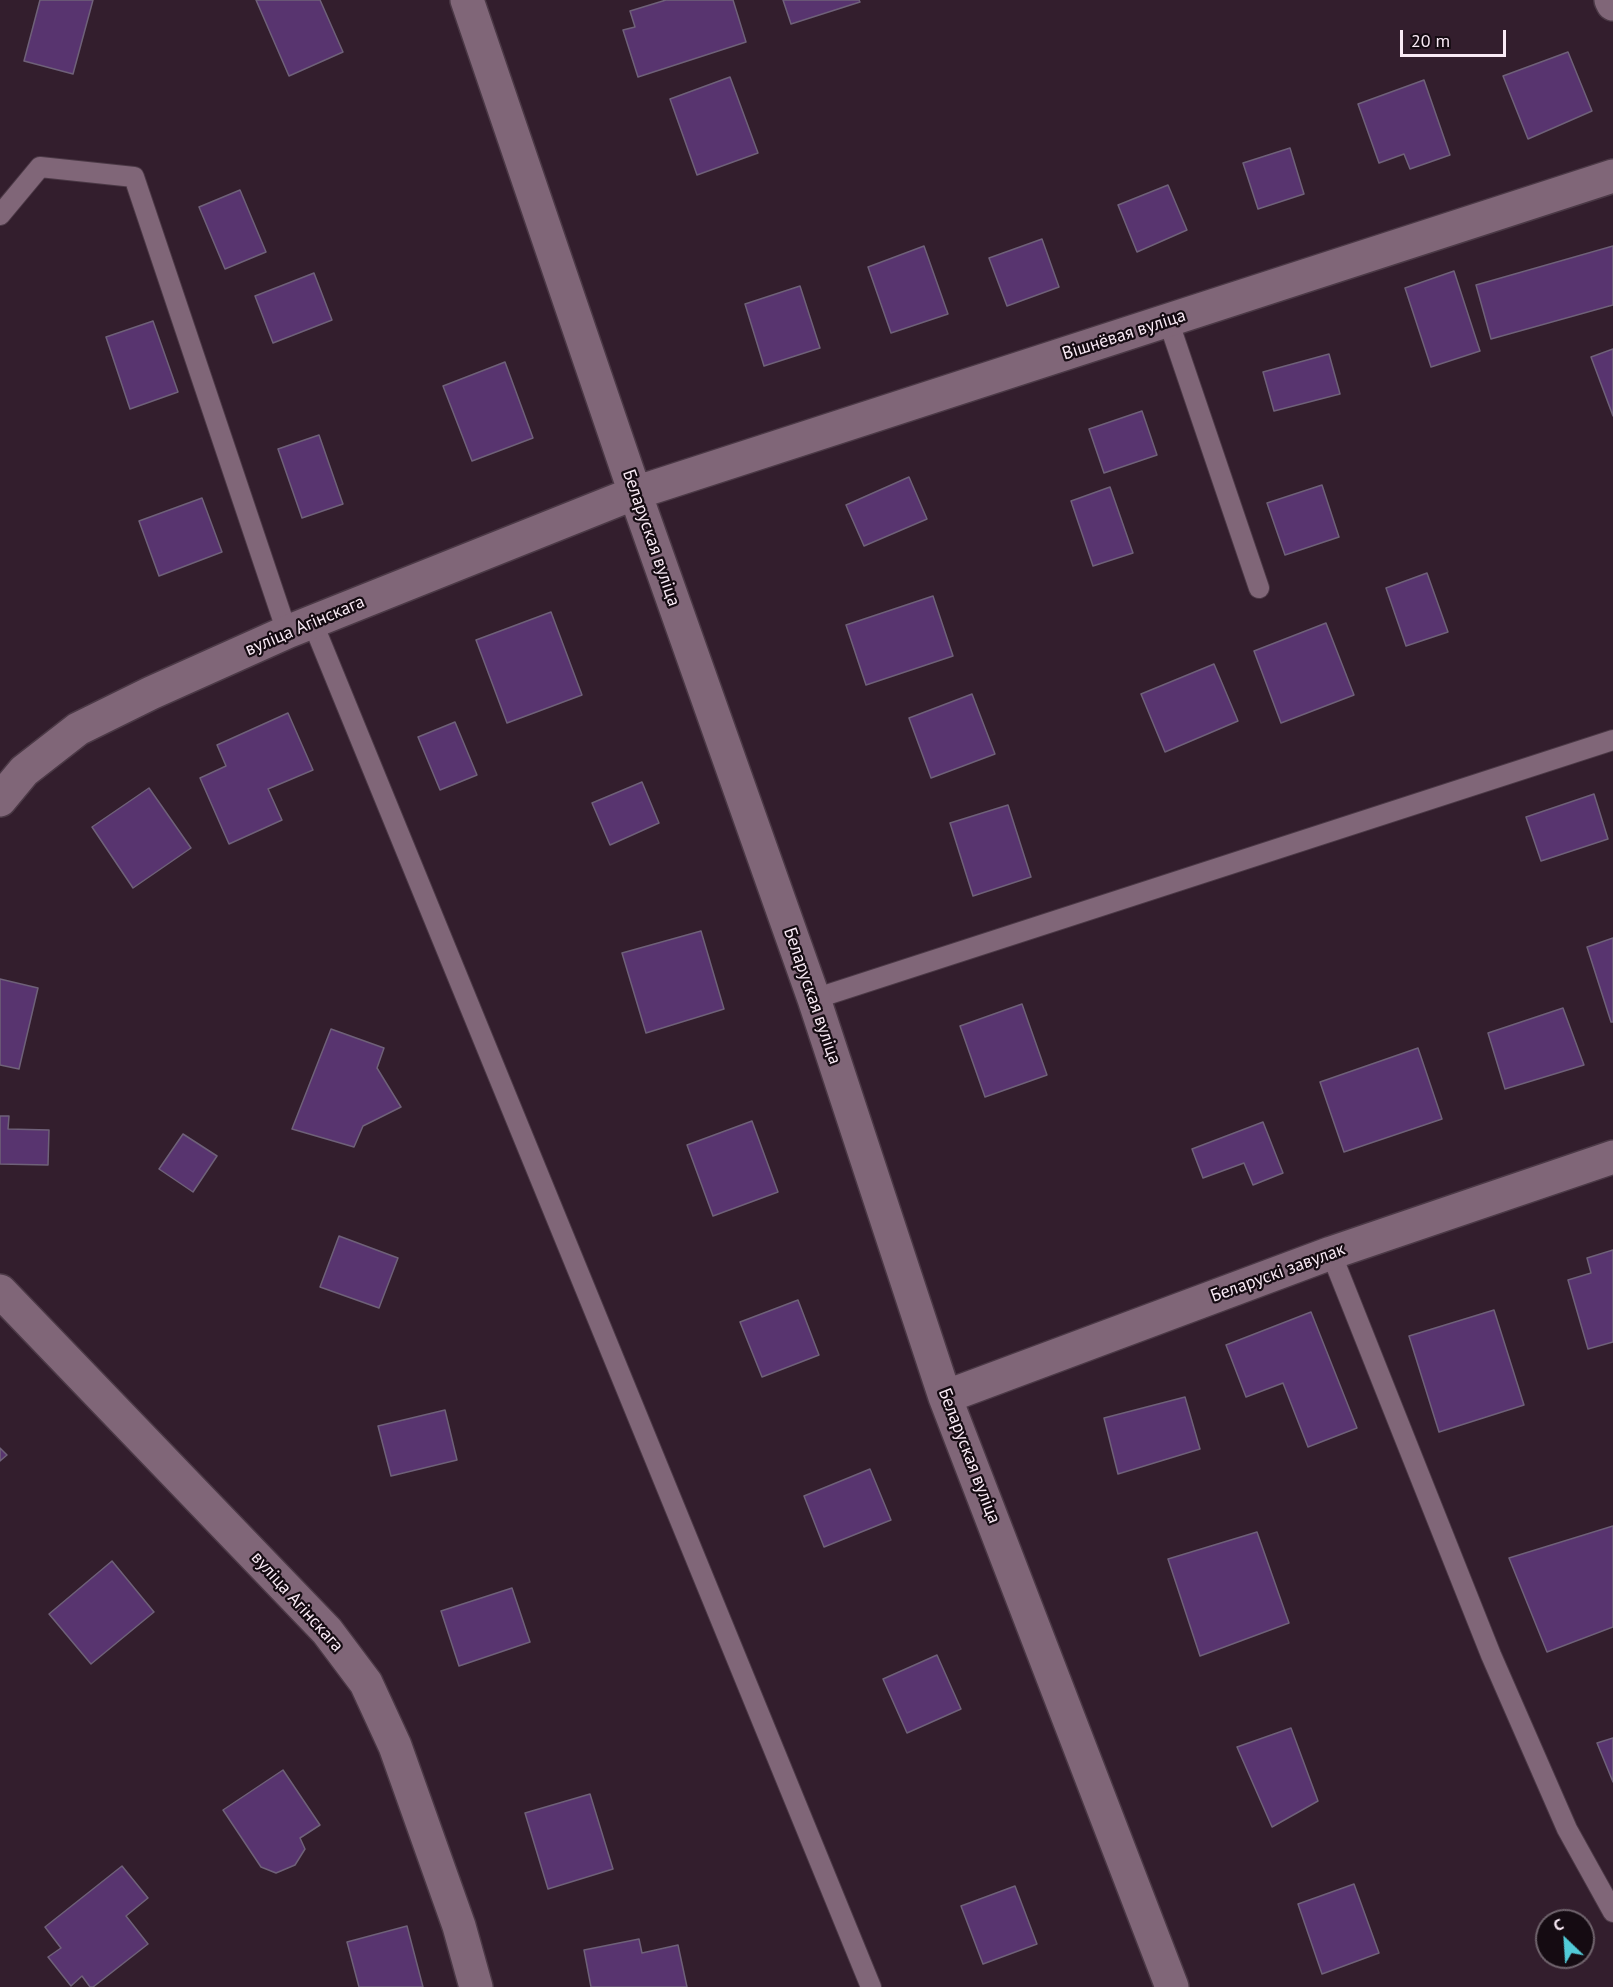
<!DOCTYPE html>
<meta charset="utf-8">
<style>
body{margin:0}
#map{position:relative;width:1613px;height:1987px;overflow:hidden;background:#331e2d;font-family:"PT Sans",sans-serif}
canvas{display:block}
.north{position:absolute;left:1535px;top:1909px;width:60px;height:60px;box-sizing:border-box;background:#150b12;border:2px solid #70646d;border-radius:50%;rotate:335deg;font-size:16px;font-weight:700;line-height:24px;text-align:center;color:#f9eaf5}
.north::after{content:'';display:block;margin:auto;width:21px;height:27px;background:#52cbd8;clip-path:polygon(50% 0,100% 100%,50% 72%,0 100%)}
.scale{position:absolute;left:1400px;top:30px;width:106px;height:27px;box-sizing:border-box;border:3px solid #f9eaf5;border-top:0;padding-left:8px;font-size:18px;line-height:21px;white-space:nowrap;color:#f9eaf5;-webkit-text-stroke:4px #150b12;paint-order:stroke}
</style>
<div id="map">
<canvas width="1613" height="1987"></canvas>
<div class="north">С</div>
<div class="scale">20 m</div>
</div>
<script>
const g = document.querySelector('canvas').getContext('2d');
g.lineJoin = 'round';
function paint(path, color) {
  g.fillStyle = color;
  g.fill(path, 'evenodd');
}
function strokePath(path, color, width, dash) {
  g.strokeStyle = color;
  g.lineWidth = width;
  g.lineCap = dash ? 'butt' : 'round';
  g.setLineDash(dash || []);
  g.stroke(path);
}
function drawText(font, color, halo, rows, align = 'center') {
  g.font = font + ' "PT Sans",sans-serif';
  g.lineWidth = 4.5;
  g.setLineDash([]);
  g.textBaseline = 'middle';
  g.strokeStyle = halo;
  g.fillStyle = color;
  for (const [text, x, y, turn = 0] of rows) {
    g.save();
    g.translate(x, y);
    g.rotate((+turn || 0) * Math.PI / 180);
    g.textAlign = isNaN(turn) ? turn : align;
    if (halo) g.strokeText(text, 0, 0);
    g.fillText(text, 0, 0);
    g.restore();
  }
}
const building = new Path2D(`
 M40,0H93L73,74L24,61Z
 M256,0H320L343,52L289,76Z
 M666,0H733L746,42L638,77L623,30L635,27L630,11Z
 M783,0H859L860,2L791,24Z
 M1568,52L1592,111L1528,139L1503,76Z
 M730,77L758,153L697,175L670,99Z
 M1424,80L1450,155L1410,169L1404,154L1379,163L1358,104Z
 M1290,148L1304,194L1258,209L1243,163Z
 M1168,185L1187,230L1137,252L1118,205Z
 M240,190L266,252L225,269L199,207Z
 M1042,239L1059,287L1007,306L989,258Z
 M924,246L948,314L891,333L868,267Z
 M1613,246V305L1491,339L1476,285Z
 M1454,271L1480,351L1431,367L1405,288Z
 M314,273L332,320L273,343L255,296Z
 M800,286L820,348L764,366L745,304Z
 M153,321L178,392L130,409L106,337Z
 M1613,349V416L1591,357Z
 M1329,354L1340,394L1274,411L1263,372Z
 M505,362L533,438L472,461L443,386Z
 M1142,411L1157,455L1104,473L1089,429Z
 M319,435L343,504L302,518L278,449Z
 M909,477L927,519L864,546L846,505Z
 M1322,485L1339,537L1285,555L1267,503Z
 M1110,487L1133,553L1093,566L1071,501Z
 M202,498L222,552L159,576L139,521Z
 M1427,573L1448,632L1406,646L1386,588Z
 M933,596L953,656L866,685L846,625Z
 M551,612L582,695L507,723L476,640Z
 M1326,623L1354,695L1281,723L1254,651Z
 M1214,664L1238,721L1165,752L1141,694Z
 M972,694L995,754L931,778L909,718Z
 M288,713L313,770L268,789L282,820L229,844L200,778L226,766L217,745Z
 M455,722L477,775L440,790L418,737Z
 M642,782L659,823L610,845L592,803Z
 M149,788L191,848L133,888L92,827Z
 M1594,794L1608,839L1541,861L1526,817Z
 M1008,805L1031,877L973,896L950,823Z
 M701,931L724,1009L646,1033L622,953Z
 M1613,938V1022H1611L1587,947Z
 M0,979L38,988L19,1069L0,1065Z
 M1022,1004L1047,1075L985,1097L960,1026Z
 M1563,1008L1584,1065L1505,1089L1488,1033Z
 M331,1029L384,1048L377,1068L401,1107L363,1126L354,1147L292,1129Z
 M1418,1048L1442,1119L1344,1152L1320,1082Z
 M0,1116H9L8,1129L49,1130L48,1165L0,1164Z
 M752,1121L778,1192L713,1216L687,1145Z
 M1263,1122L1283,1173L1253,1185L1244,1163L1203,1178L1192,1149Z
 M183,1134L217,1156L193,1192L159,1169Z
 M339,1236L398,1258L379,1308L320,1287Z
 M1613,1250V1342L1588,1349L1568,1280L1591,1273L1587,1258Z
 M798,1300L819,1355L762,1377L740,1322Z
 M1494,1310L1524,1405L1439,1432L1409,1336Z
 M1311,1312L1357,1428L1308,1447L1283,1383L1246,1397L1226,1345Z
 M1185,1397L1200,1449L1118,1474L1104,1418Z
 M445,1410L457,1460L391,1476L378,1426Z
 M0,1448L7,1455L0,1461Z
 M870,1469L891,1520L824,1547L804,1496Z
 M1613,1526V1627L1547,1652L1509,1558Z
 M1257,1532L1289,1623L1200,1656L1168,1559Z
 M112,1561L154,1612L91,1664L49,1614Z
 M512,1588L530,1642L459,1666L441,1611Z
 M937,1655L961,1709L907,1733L883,1679Z
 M1291,1728L1318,1801L1272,1827L1237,1747Z
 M1613,1738V1782L1597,1743Z
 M283,1770L320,1825L300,1838L305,1849L295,1865L276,1873L261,1867L223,1810Z
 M590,1794L613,1869L548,1889L525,1813Z
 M122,1866L148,1898L126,1916L148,1944L93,1987H90L82,1976L71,1986L48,1957L61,1948L45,1927Z
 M1354,1884L1379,1953L1322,1974L1298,1904Z
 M1015,1886L1037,1944L983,1964L961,1906Z
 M407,1926L423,1987H359L347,1942Z
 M639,1939L642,1953L678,1945L687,1987H591L584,1950Z`);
paint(building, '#58346f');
strokePath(building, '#6f6179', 1.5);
const lane = new Path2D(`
 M0,215L40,167L134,177L287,632
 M1168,320L1259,588
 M312,621L871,1987
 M814,999L1613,740
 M1331,1253L1491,1655L1567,1829L1613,1912`);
const street = new Path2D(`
 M467,0L635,493L814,999L945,1397L1172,1987
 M1611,0L1613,4
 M0,800L24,771L78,729L151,693L287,632L635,493L1613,176
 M0,1291L327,1631L366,1683L395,1746L459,1926L476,1987
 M945,1397L1331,1253L1613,1157`);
strokePath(lane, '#4b3946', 22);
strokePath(street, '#4b3946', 36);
strokePath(lane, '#806678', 20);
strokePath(street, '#806678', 33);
drawText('18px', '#f9eaf5', '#150b12', [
 ["Вішнёвая вуліца",1124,335,-18],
 ["Беларуская вуліца",651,538,71],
 ["вуліца Агінскага",305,626,-23],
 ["Беларуская вуліца",812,996,71],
 ["Беларускі завулак",1278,1273,-20],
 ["Беларуская вуліца",969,1456,69],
 ["вуліца Агінскага",297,1602,48]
]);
</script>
